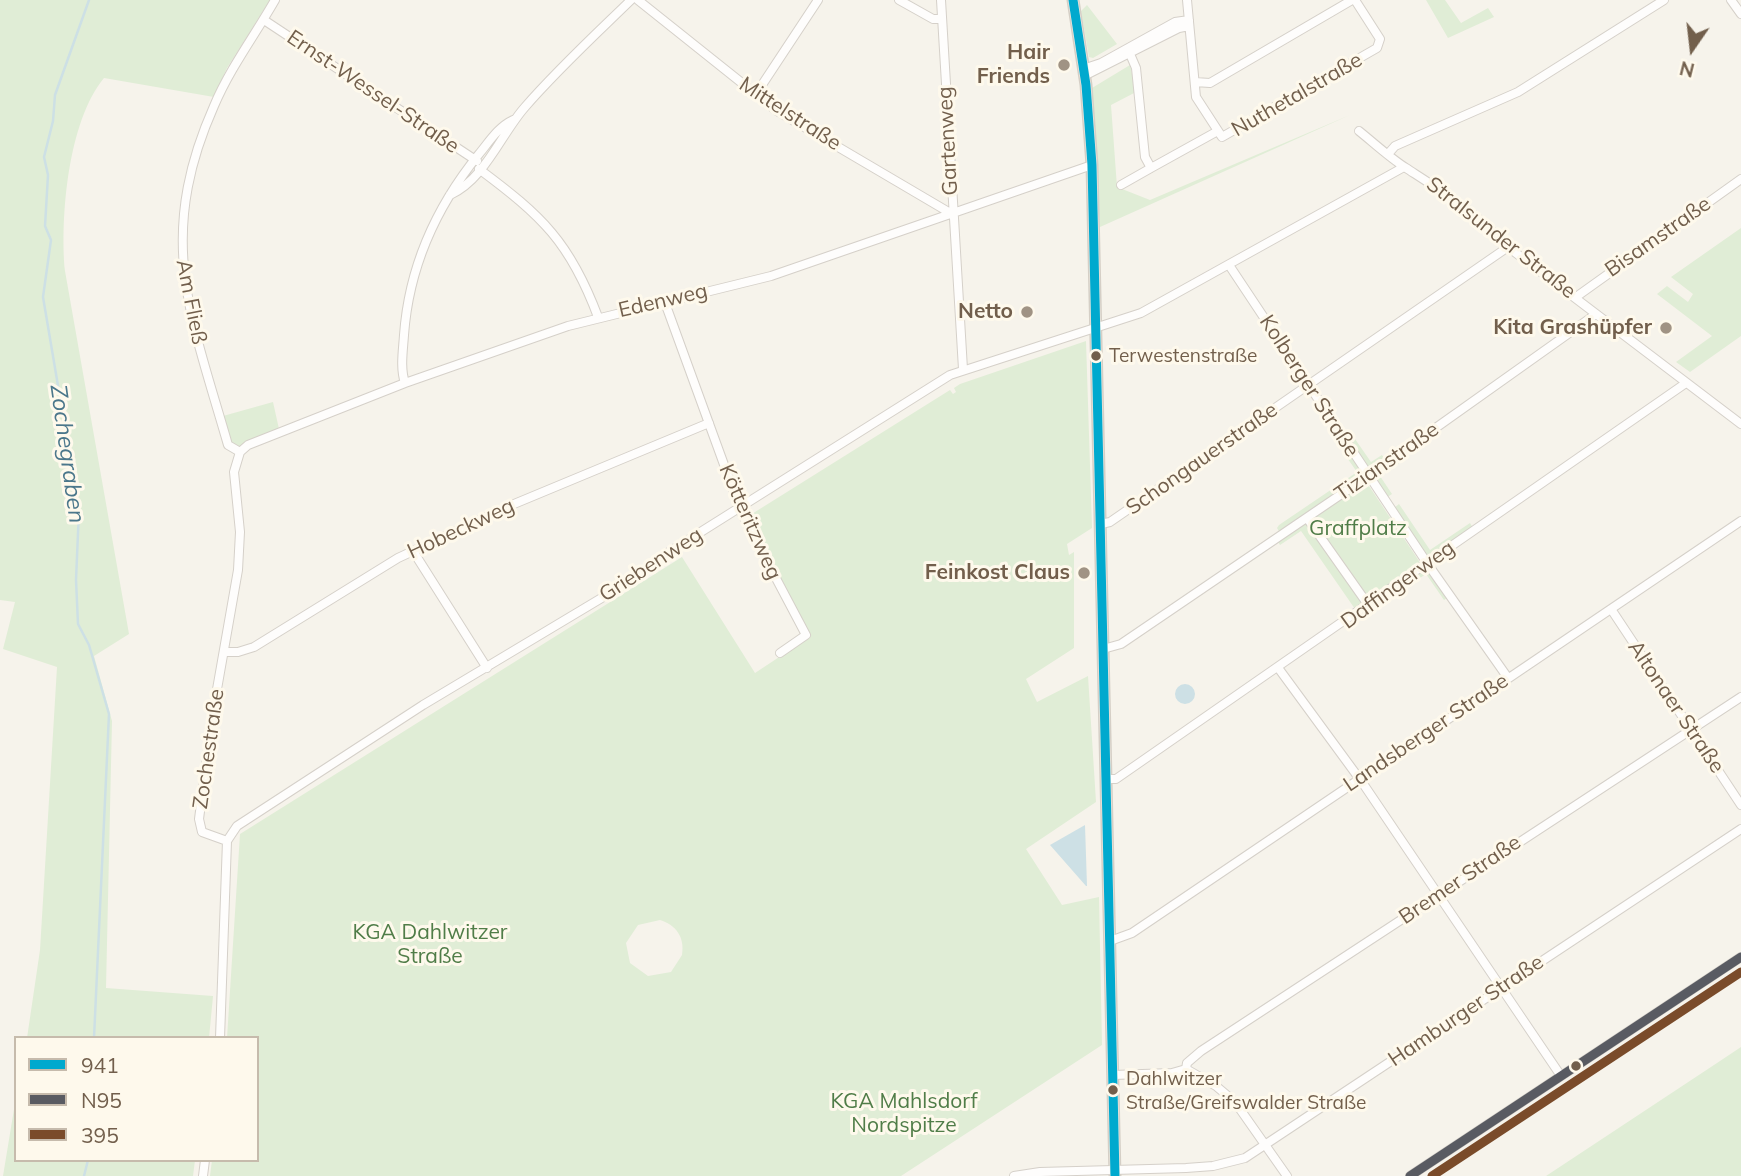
<!DOCTYPE html>
<meta charset="utf-8">
<style>
body{margin:0}
#map{position:relative;width:1741px;height:1176px;overflow:hidden;background:#f6f3eb;font-family:Mulish,sans-serif}
canvas{display:block}
.legend{position:absolute;left:14px;top:1036px;width:245px;height:126px;box-sizing:border-box;background:#fef9ec;border:2px solid #c6bbac;margin:0;padding:9px 12px;list-style:none;font-size:21px;color:#725f4c}
.legend li{display:flex;align-items:center;gap:14px;height:35px}
.legend b{width:35px;border:2px solid #c6bbac}
.north{position:absolute;left:1657px;top:14px;width:70px;height:70px;-webkit-text-stroke:5px #fef9ec;paint-order:stroke;rotate:194deg;font-size:19px;font-weight:700;line-height:28px;text-align:center;color:#725f4c}
.north::after{content:'';display:block;margin:auto;width:24px;height:32px;background:#725f4c;clip-path:polygon(50% 0,100% 100%,50% 72%,0 100%)}
</style>
<div id="map">
<canvas width="1741" height="1176"></canvas>
<ul class="legend">
<li><b style="height:9px;background:#00a9ce"></b>941</li>
<li><b style="height:9px;background:#595b62"></b>N95</li>
<li><b style="height:9px;background:#7a4b2a"></b>395</li>
</ul>
<div class="north">N</div>
</div>
<script>
const g = document.querySelector('canvas').getContext('2d');
g.lineJoin = 'round';
function paint(path, color) {
  g.fillStyle = color;
  g.fill(path, 'evenodd');
}
function strokePath(path, color, width, dash) {
  g.strokeStyle = color;
  g.lineWidth = width;
  g.lineCap = dash ? 'butt' : 'round';
  g.setLineDash(dash || []);
  g.stroke(path);
}
function drawText(font, color, halo, rows, align = 'center') {
  g.font = font + ' Mulish,sans-serif';
  g.lineWidth = 6;
  g.setLineDash([]);
  g.textBaseline = 'middle';
  g.strokeStyle = halo;
  g.fillStyle = color;
  for (const [text, x, y, turn = 0] of rows) {
    g.save();
    g.translate(x, y);
    g.rotate((+turn || 0) * Math.PI / 180);
    g.textAlign = isNaN(turn) ? turn : align;
    if (halo) g.strokeText(text, 0, 0);
    g.fillText(text, 0, 0);
    g.restore();
  }
}
paint(new Path2D(`
 M0,0H270L227,68L214,97L104,78C68,121 60,218 65,271L129,634L94,656L112,721L106,988L213,996L209,1038H27L40,950L57,667L3,649L15,602L0,600Z
 M1426,0H1445L1461,23L1488,8L1494,17L1448,38Z
 M1087,5L1117,44L1093,58L1089,57L1081,11Z
 M1130,65L1136,92L1111,105L1117,187L1150,200L1350,115L1100,227L1092,88Z
 M1741,228V336L1690,372L1676,362L1712,336L1657,294L1667,286L1688,302L1693,294L1671,277Z
 M1086,341L1092,528L1067,544L1069,555L1074,552V648L1026,679L1037,702L1088,676L1096,802L1026,849L1062,905L1099,897L1102,1045L901,1176H210L212,1160H257V1038H227L240,834L682,557L755,673L811,636L747,517L950,390L953,394L956,392L954,388L960,384ZM660,920C676,925 685,937 682,955L671,972L648,976L630,963L626,943L638,925Z
 M273,402L279,429L241,446H232L223,416Z
 M1355,439L1371,462L1382,455L1385,460L1367,469L1349,444Z
 M1348,449L1362,472L1360,479L1345,489L1341,483L1357,472L1343,452Z
 M1397,457L1401,462L1380,476L1392,494L1386,498L1373,479L1374,474Z
 M1363,482L1367,483L1421,564L1370,600L1312,521L1313,517Z
 M1338,485L1342,491L1280,533L1277,528L1279,525Z
 M1399,504L1430,550L1470,523L1473,528L1428,557L1394,508Z
 M1303,523H1308L1364,603L1355,609L1301,531L1280,545L1277,540Z
 M1424,569L1430,572L1447,598L1444,600L1426,574L1380,605L1378,602Z
 M1741,1047V1176H1546L1717,1063Z
 M16,1097V1160H195L193,1176H3Z`), '#e0edd6');
paint(new Path2D(`
 M1175 694a10 10 0 1 1 20 0a10 10 0 1 1-20 0Z
 M1085,825L1087,886H1086L1050,845Z`), '#cde0e5');
strokePath(new Path2D(`
 M89,0L55,95L53,121L44,157L48,175L45,226L51,240L43,297L79,510L76,580L78,624L89,645L109,714L94,1038
 M84,1176L88,1160`), '#cde0e5', 2.5);
const minor = new Path2D(`
 M638,0L777,111L952,214
 M899,0L933,19H942
 M941,0L963,369
 M1187,0L1196,97L1222,137L1377,48L1380,39L1355,0
 M1731,0L1741,14
 M264,20L477,161
 M1130,54L1136,68L1145,157L1151,168L1216,132
 M1083,69L1101,63L1175,22L1189,20
 M1084,76L1179,28L1189,26
 M1195,82L1210,83L1352,0
 M756,94L818,0
 M1359,131C1374,143 1390,158 1406,168C1443,192 1479,214 1508,247L1741,424
 M1388,154L1395,146L1518,92L1664,0
 M479,169C542,216 570,242 598,317
 M1121,185L1151,168
 M450,195C485,179 501,134 525,107C558,69 595,35 631,0
 M1229,265L1427,563L1508,678
 M1576,297L1741,179
 M664,300L742,514L806,635L780,653
 M405,383C400,368 403,351 404,335C409,266 436,207 479,154C489,142 498,127 513,120
 M240,452L248,445L405,383L568,326L771,276L1092,165
 M240,452L228,445C191,316 155,239 214,106C230,68 255,35 275,0
 M1307,518L1369,606
 M1101,524L1110,522L1508,247
 M413,551L487,668
 M1611,609L1741,805
 M1103,649L1121,644L1368,476L1596,314
 M224,652H238L254,647L398,558L514,504L709,423
 M1279,669L1364,785L1561,1076
 M1106,779H1116L1686,383
 M227,841L202,832L199,819L213,712L238,570L240,532L234,472L240,452
 M1110,941L1132,933L1741,521
 M220,1038L227,841L237,826L423,705L635,578L661,557L950,375L1141,313L1404,167
 M1186,1069L1187,1063L1201,1051L1741,697
 M1113,1075L1172,1073L1186,1069L1216,1086L1235,1102L1287,1176
 M203,1176L205,1160
 M1014,1176L1040,1172L1186,1168L1213,1166L1245,1158L1741,829
 M1410,1176L1741,957`);
const major = new Path2D(`
 M1073,0L1086,85L1092,165L1115,1176`);
strokePath(minor, '#d5d0c9', 10);
strokePath(major, '#d5cfc6', 13);
strokePath(minor, '#fefdfc', 8);
strokePath(major, '#f1eee6', 10);
strokePath(new Path2D(`
 M1073,0L1086,85L1092,165L1115,1176`), '#00a9ce', 9);
strokePath(new Path2D(`
 M1410,1176L1741,957`), '#595b62', 9);
strokePath(new Path2D(`
 M1432,1176L1741,972`), '#7a4b2a', 9);
for (const [x, y, r, color] of [
 [1064,65,7,"#a09384"],
 [1027,312,7,"#a09384"],
 [1666,328,7,"#a09384"],
 [1096,356,6,"#725f4c"],
 [1084,573,7,"#a09384"],
 [1576,1066,6,"#725f4c"],
 [1113,1090,6,"#725f4c"]
]) {
  const dot = new Path2D();
  dot.arc(x, y, r, 0, 2 * Math.PI);
  g.fillStyle = color;
  g.fill(dot);
  strokePath(dot, '#fef9ec', 2.5);
}
drawText('19px', '#725f4c', '#fef9ec', [
 ["Terwestenstraße",1109,356],
 ["Dahlwitzer",1126,1079],
 ["Straße/Greifswalder Straße",1126,1103]
], 'left');
drawText('bold 21px', '#725f4c', '#fef9ec', [
 ["Hair",1050,53],
 ["Friends",1050,77],
 ["Netto",1013,312],
 ["Kita Grashüpfer",1652,328],
 ["Feinkost Claus",1070,573]
], 'right');
drawText('21px', '#725f4c', '#fef9ec', [
 ["Ernst-Wessel-Straße",373,92,34],
 ["Nuthetalstraße",1297,95,-30],
 ["Mittelstraße",790,114,33],
 ["Gartenweg",948,141,-93],
 ["Bisamstraße",1658,237,-35],
 ["Stralsunder Straße",1501,238,38],
 ["Edenweg",663,301,-13],
 ["Am Fließ",191,302,79],
 ["Kolberger Straße",1309,386,57],
 ["Schongauerstraße",1202,459,-35],
 ["Tizianstraße",1387,462,-35],
 ["Kötteritzweg",750,522,66],
 ["Hobeckweg",461,529,-25],
 ["Griebenweg",651,565,-33],
 ["Daffingerweg",1398,585,-36],
 ["Altonaer Straße",1676,707,56],
 ["Landsberger Straße",1426,733,-34],
 ["Zochestraße",209,749,-82],
 ["Bremer Straße",1460,880,-34],
 ["Hamburger Straße",1466,1011,-34]
]);
drawText('21px', '#507d48', '#fef9ec', [
 ["Graffplatz",1358,529],
 ["KGA Dahlwitzer",430,933],
 ["Straße",430,957],
 ["KGA Mahlsdorf",904,1102],
 ["Nordspitze",904,1126]
]);
drawText('italic 23px', '#4b778b', '#fef9ec', [
 ["Zochegraben",67,454,82]
]);
</script>
